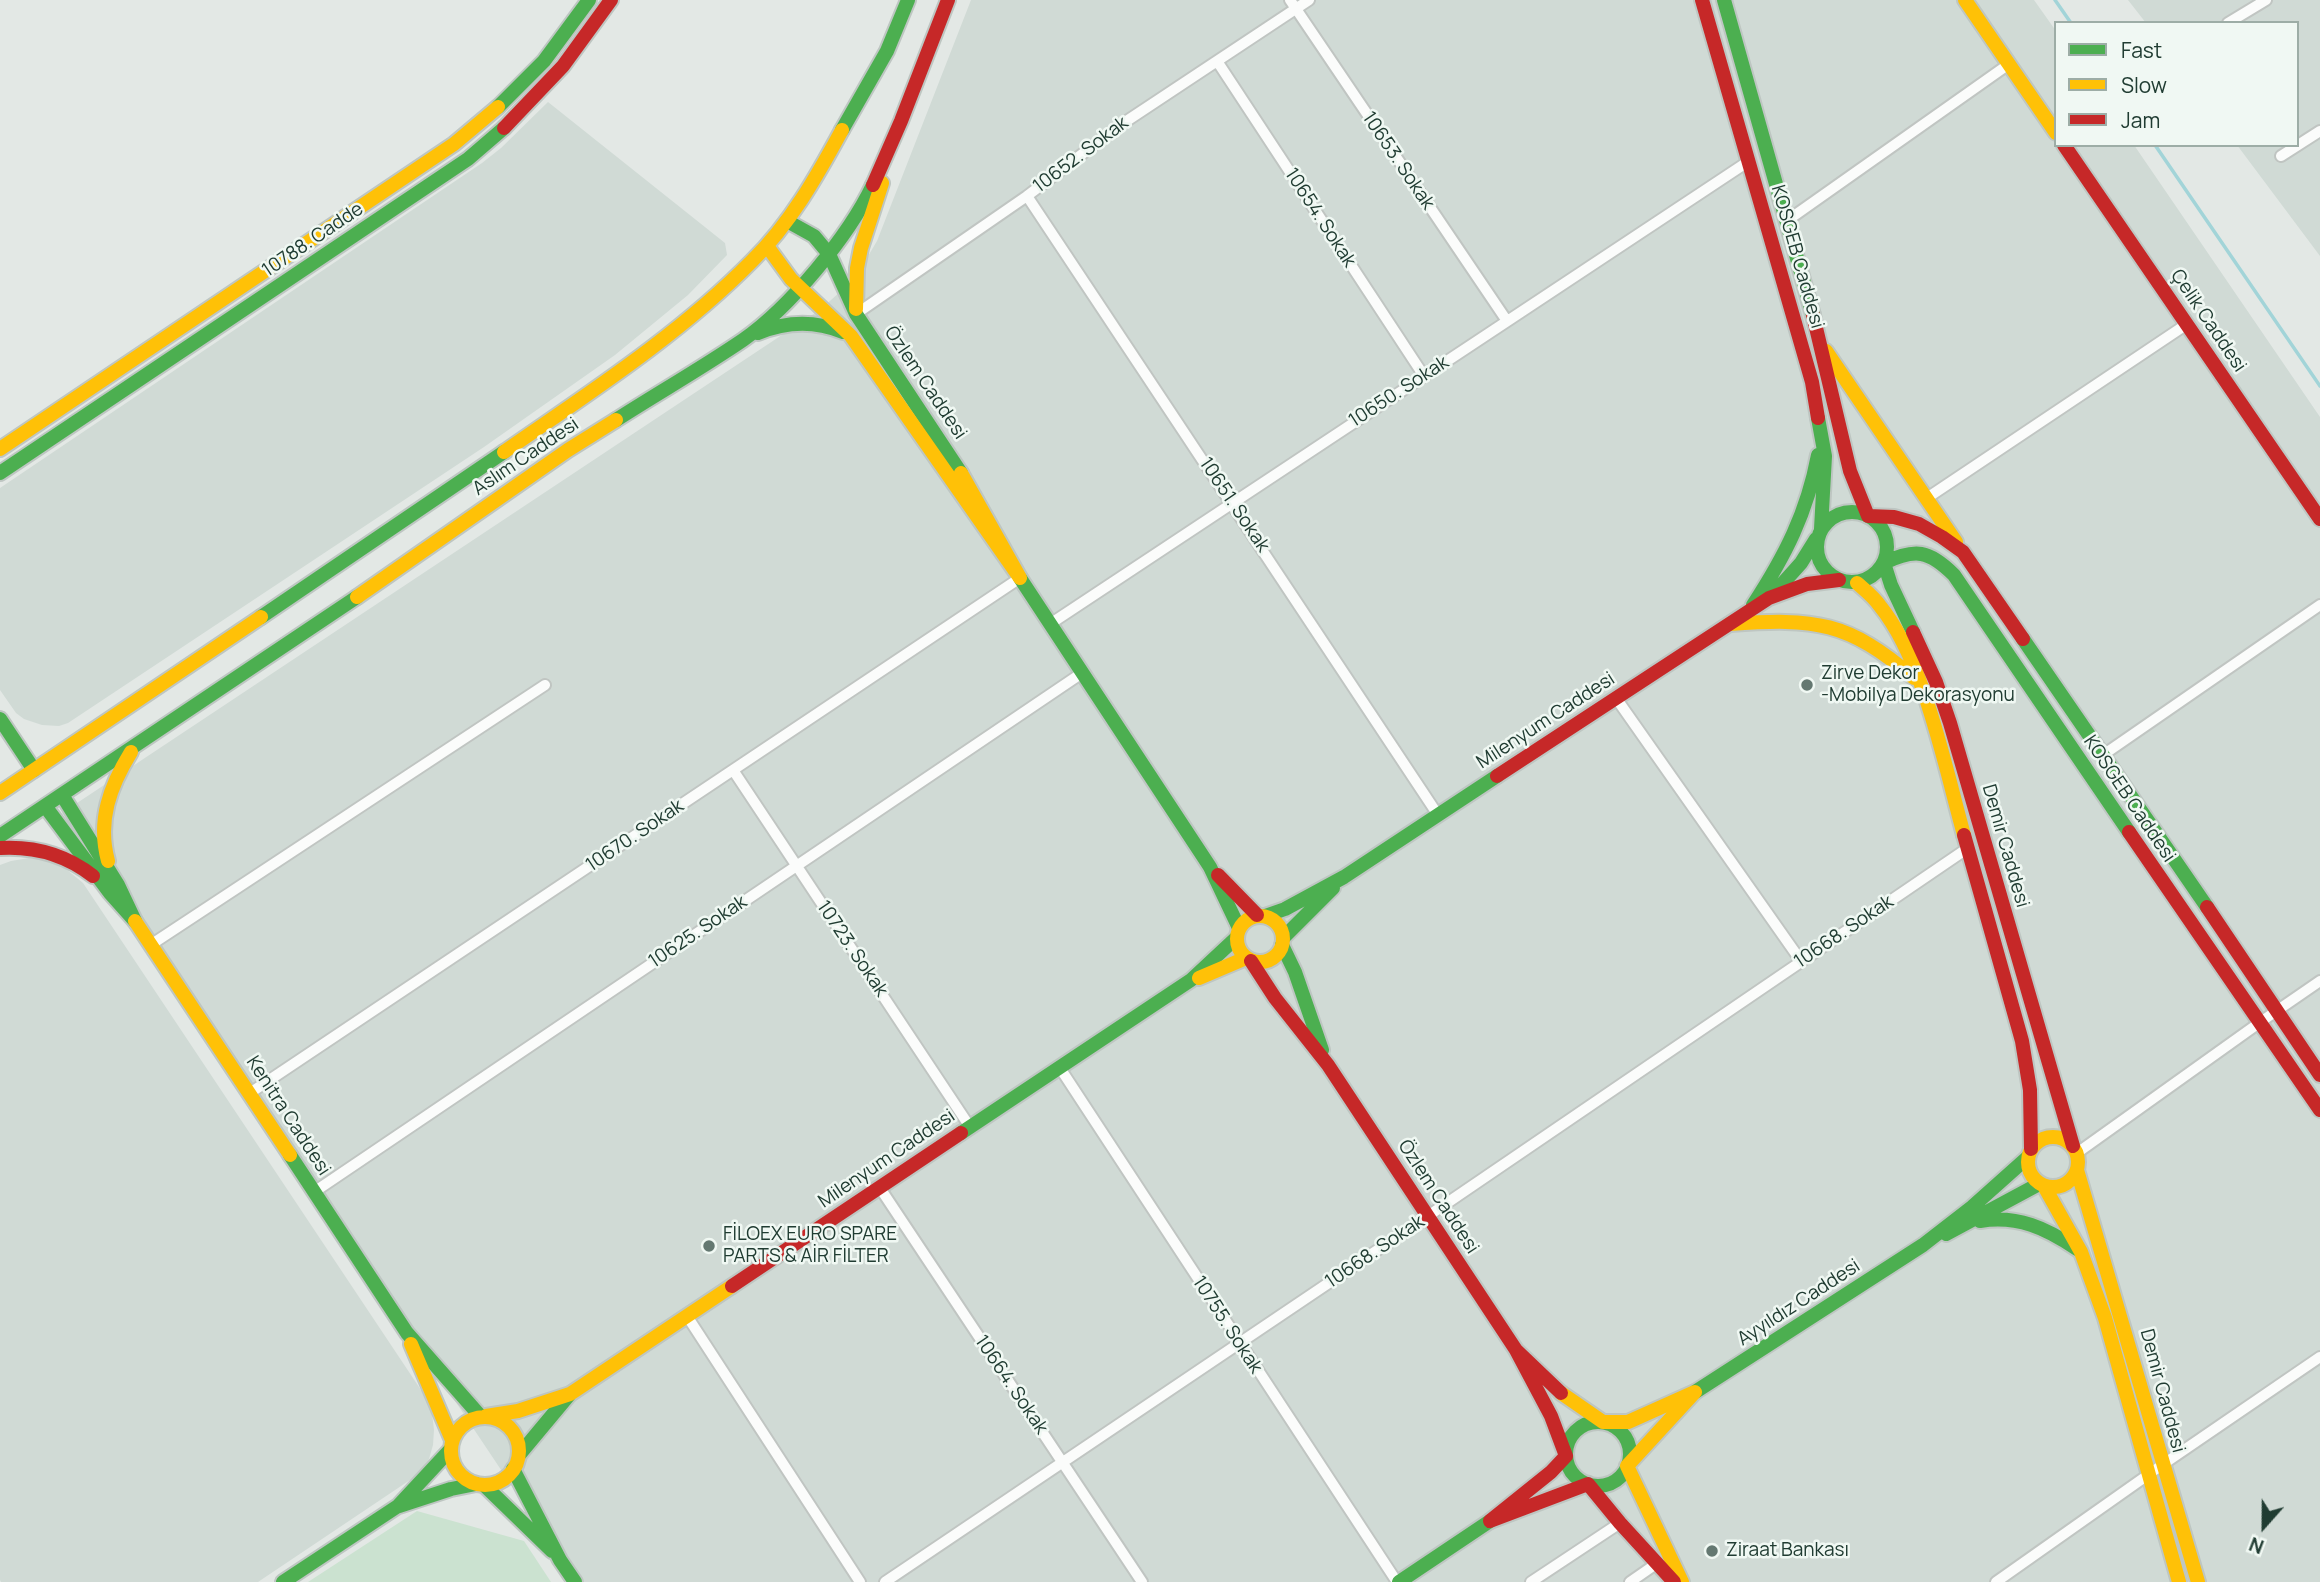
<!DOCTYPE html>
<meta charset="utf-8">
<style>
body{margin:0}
#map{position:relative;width:2320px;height:1582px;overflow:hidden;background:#e3e8e5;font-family:Manrope,sans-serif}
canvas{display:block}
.legend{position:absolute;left:2054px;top:21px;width:245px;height:126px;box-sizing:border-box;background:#f0f8f3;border:2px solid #9dada6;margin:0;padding:9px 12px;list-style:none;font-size:21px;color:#203c32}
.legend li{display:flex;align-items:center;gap:14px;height:35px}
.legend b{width:35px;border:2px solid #9dada6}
.north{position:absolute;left:2229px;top:1491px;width:70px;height:70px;-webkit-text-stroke:5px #f0f8f3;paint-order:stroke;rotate:201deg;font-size:19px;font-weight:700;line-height:28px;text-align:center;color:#203c32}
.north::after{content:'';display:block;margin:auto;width:24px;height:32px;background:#203c32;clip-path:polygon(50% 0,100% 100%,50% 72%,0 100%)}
</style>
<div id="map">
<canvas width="2320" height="1582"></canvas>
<ul class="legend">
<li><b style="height:9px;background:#4caf50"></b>Fast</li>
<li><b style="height:9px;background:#ffc107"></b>Slow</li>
<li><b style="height:9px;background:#c62828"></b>Jam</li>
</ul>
<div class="north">N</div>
</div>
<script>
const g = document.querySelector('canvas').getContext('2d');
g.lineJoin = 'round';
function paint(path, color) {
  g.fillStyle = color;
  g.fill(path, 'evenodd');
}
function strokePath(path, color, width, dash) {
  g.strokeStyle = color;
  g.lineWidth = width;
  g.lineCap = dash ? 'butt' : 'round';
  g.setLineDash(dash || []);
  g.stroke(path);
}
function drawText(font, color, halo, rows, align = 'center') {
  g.font = font + ' Manrope,sans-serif';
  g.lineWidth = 5;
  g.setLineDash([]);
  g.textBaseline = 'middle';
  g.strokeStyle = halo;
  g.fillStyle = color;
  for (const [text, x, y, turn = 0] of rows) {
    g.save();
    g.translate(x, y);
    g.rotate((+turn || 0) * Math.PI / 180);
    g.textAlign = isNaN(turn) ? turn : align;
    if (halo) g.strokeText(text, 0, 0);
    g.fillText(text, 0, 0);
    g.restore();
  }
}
paint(new Path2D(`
 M971,0H2034L2056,31V145H2134L2320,417V1582H576L62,813L821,309L841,291L861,268L877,241Z
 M2128,0H2320V256L2237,145H2297V23H2146Z
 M548,102L725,243L727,255L688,295L615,355L484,447L68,723L59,726L42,725L24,719L16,713L0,690V488L482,163L501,148Z
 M29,858L48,860L66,869L83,883L425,1396L432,1413L434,1430L433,1445L429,1459L422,1470L413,1478L258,1582H1L0,1580V865L11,861Z`), '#d0dad5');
paint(new Path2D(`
 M417,1511L524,1541L551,1582H308Z`), '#cbe2d0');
strokePath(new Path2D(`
 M2055,0L2071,23
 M2155,145L2320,386`), '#a2d4d8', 3.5);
const street = new Path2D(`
 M1290,0L1507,321
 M2228,23L2266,0
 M1217,61L1424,376
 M2281,156L2320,131
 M1027,196L1438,815
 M1788,220L2009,64
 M856,314L1027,196L1119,126L1309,0
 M1927,498L2187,324
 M1050,624L1749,161
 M1616,698L1801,961
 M2103,755L2320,605
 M733,770L970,1127
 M152,944L545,685
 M1060,1068L1397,1582
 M250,1093L1020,578
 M2077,1153L2259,1023L2320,981
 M880,1188L1142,1582
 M314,1192L1082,673
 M687,1316L860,1582
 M885,1582L1428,1216L1968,848
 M1531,1582L1620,1523
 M1630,1582L1656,1564
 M1996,1582L2162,1465L2320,1357`);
const fast = new Path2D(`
 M1724,0L1813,315
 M498,107L544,61L589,0
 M842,130L887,51L908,0
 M787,221L814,236L829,254L856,314L961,473
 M758,333C787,321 814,320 843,332
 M1818,418L1825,456L1821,529
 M616,420C658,393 702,368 743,340C790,307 848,237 873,185
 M0,473L468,159L504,128
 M1817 547a35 35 0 1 1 70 0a35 35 0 1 1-70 0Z
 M1020,578L1210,867L1239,928
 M1775,592L1801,563L1816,539
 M1753,605C1785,556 1807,513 1818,455
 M261,617L504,452
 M1913,632L1891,585L1884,563C1915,548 1929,550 1954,575L2129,832
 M2023,639L2207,907
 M0,719L34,770
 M45,806L110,893L135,921L118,885L62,795
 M0,836L357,597
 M1265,916L1285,909L1344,877L1497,776
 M1283,938L1333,888
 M1282,945L1295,972L1322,1050
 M961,1133L1191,980L1236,938
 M290,1155L407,1333L481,1417
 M1980,1221C2018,1215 2046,1228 2077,1249
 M1946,1234L2039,1184
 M1695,1392L1923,1245L1972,1207L2028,1157
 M1566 1454a32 32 0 1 1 64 0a32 32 0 1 1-64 0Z
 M519,1455L569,1395
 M513,1469L560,1560L575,1582
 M484,1485L552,1551
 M399,1506L451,1489L476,1484
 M283,1582L398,1506L450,1450
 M1399,1582L1490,1521`);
const slow = new Path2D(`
 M1965,0L2056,133
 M767,246L791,279L851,336L1020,578L961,473
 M856,309L857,268L861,248L882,183
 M1826,351L1956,542
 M0,449L454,144L498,107
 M504,452C589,393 679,335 752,261C790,224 817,176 842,130
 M1857,583C1865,590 1874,597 1880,606C1924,660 1945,767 1964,835
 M357,597L568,450L616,420
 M1730,624C1815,618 1848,621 1914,678
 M0,793L261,617
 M108,861C97,821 110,786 131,752
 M1237 939a23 23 0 1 1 46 0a23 23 0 1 1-46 0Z
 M135,921L290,1155
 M1199,978L1246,958
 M2028 1162a25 25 0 1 1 50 0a25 25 0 1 1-50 0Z
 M2077,1170L2198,1582
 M2044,1186L2081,1252L2105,1318L2179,1582
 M411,1344L452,1440
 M1561,1393L1603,1422H1628L1695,1392L1627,1466L1682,1582
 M486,1416L518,1411L570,1394L732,1286
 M451 1451a34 34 0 1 1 68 0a34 34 0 1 1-68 0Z`);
const jam = new Path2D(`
 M1702,0L1812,382L1818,418
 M504,128L563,66L611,0
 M2064,145L2320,519
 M873,185L901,121L948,0
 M1813,315L1850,471L1868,516L1894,517L1919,524L1942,537L1963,552L2023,639
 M1913,632L1936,682L1950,723L2073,1146
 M1497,776L1769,598L1807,584L1839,580
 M2129,832L2320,1110
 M1964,835L2022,1041L2030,1090L2031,1149
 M0,848C35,846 65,854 93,876
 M1218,875L1257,915
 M2207,907L2320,1075
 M1251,961L1275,998L1328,1065L1516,1350
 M732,1286L961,1133
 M1561,1393L1516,1350L1551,1416L1566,1456L1551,1472L1490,1521L1588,1484L1620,1523L1674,1582`);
strokePath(street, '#c0c5c2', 14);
strokePath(fast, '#bec6c2', 18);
strokePath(slow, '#bec6c2', 18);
strokePath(jam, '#bec6c2', 18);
strokePath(street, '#fbfcfb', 10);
strokePath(fast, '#4caf50', 14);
strokePath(slow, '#ffc107', 14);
strokePath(jam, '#c62828', 14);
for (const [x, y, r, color] of [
 [1807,685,7,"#647871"],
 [709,1246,7,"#647871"],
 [1712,1551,7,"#647871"]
]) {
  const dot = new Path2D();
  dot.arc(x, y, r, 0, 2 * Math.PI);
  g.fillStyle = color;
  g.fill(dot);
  strokePath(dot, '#f0f8f3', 2.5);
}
drawText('19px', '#203c32', '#f0f8f3', [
 ["10652. Sokak",1081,155,-37],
 ["10653. Sokak",1398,161,56],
 ["10654. Sokak",1320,218,57],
 ["10788. Cadde",313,240,-34],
 ["KOSGEB Caddesi",1797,257,74],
 ["Çelik Caddesi",2208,321,56],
 ["Özlem Caddesi",925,383,56],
 ["10650. Sokak",1399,392,-33],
 ["Aslım Caddesi",526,457,-34],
 ["10651. Sokak",1234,505,56],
 ["Milenyum Caddesi",1546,721,-33],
 ["KOSGEB Caddesi",2129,799,56],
 ["10670. Sokak",635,836,-34],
 ["Demir Caddesi",2005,846,74],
 ["10625. Sokak",698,932,-34],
 ["10668. Sokak",1844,932,-34],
 ["10723. Sokak",852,949,56],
 ["Kenitra Caddesi",288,1116,57],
 ["Milenyum Caddesi",887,1159,-34],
 ["Özlem Caddesi",1438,1197,57],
 ["10668. Sokak",1375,1252,-34],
 ["Ayyıldız Caddesi",1799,1303,-33],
 ["10755. Sokak",1227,1325,57],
 ["10664. Sokak",1011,1385,56],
 ["Demir Caddesi",2162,1391,75]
]);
drawText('19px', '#203c32', '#f0f8f3', [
 ["Zirve Dekor",1821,674],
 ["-Mobilya Dekorasyonu",1821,696],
 ["FİLOEX EURO SPARE",723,1235],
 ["PARTS & AİR FİLTER",723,1257],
 ["Ziraat Bankası",1726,1551]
], 'left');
</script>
